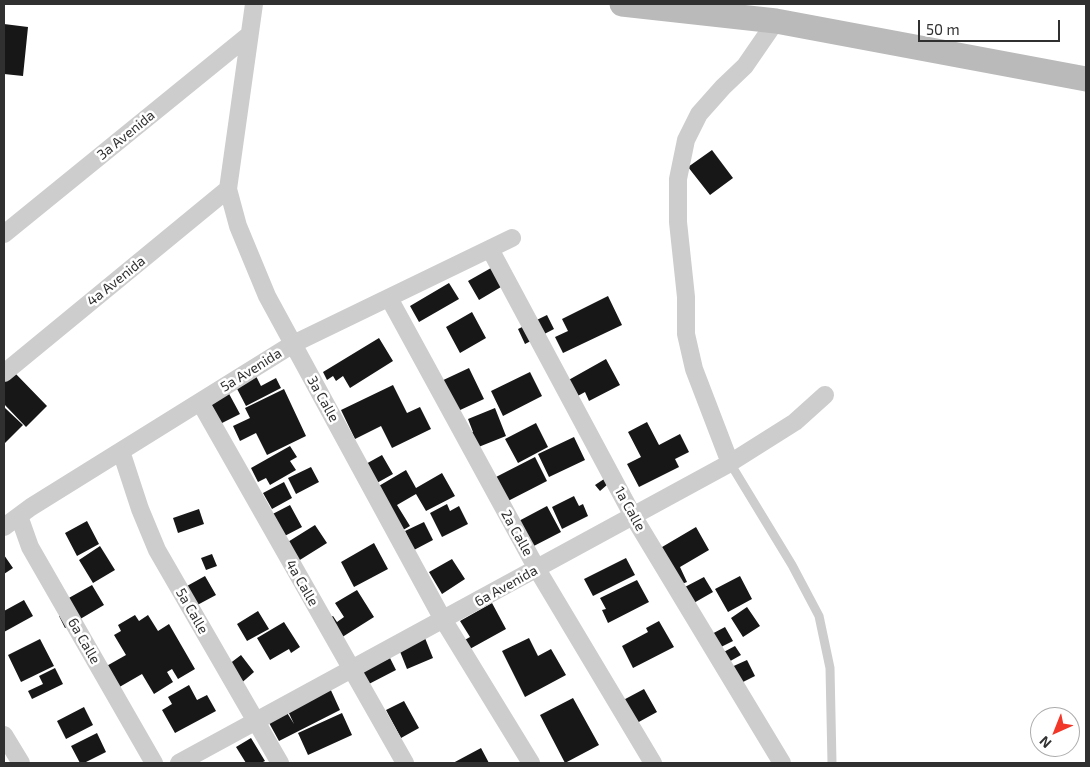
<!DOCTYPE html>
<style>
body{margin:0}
#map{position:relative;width:1090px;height:767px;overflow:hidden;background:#fff;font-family:"Exo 2",sans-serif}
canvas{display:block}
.frame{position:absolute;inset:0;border:5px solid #303030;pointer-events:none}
.north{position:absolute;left:1030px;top:707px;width:50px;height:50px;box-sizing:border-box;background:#fff;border:1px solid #acacac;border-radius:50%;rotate:224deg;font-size:14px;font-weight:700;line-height:20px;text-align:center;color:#303030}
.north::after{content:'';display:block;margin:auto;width:18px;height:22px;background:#f23728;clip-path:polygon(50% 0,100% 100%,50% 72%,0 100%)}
.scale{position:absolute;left:918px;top:20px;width:142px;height:22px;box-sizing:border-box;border:2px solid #303030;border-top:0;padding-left:6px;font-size:15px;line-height:18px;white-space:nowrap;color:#303030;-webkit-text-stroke:4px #fff;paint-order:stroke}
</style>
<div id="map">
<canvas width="1090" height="767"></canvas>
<div class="frame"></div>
<div class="north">N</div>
<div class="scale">50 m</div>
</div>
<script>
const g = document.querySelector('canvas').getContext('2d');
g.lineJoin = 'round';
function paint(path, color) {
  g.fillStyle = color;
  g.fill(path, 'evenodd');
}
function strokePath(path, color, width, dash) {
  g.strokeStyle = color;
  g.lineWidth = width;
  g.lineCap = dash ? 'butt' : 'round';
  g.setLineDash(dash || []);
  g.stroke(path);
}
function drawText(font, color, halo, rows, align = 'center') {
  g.font = font + ' "Exo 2",sans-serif';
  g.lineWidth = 5;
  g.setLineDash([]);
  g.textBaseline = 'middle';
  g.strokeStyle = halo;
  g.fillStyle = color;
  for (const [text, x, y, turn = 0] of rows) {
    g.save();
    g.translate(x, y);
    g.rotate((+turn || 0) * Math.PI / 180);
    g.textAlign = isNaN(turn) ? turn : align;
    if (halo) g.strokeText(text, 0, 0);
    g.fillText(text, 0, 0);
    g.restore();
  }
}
paint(new Path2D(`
 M4,24L28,27L23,76L4,74Z
 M712,150L733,178L710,195L688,167Z
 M491,268L501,287L479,300L468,281Z
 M449,283L459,299L419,322L410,306Z
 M608,296L622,325L563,353L555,337L568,331L562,319Z
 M472,312L486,338L460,353L446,327Z
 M547,315L554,329L525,344L518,329Z
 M379,338L393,361L350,388L343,376L336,381L333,376L327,380L323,372Z
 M606,359L620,385L589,401L585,392L574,398L565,382Z
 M469,368L484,399L458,411L437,383Z
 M14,372L47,406L26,427L4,404V382Z
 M254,372L261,386L276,378L281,388L246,406L234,383Z
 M530,372L542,396L503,416L491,391Z
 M393,385L407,413L420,407L431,429L392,448L381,426L355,439L341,410Z
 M284,389L306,436L267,455L256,433L240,441L233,426L250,418L245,408Z
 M227,390L240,414L218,425L205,402Z
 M4,407L23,425L5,443L4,441Z
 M495,408L506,436L471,450L465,435L473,432L468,419Z
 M647,422L659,445L680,434L689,452L675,459L679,467L639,487L627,464L641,457L628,432Z
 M536,423L548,447L518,463L505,439Z
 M574,437L585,460L549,477L538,454Z
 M290,446L297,457L290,461L296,470L270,485L266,478L258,482L251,468Z
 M382,455L393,474L375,484L364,465Z
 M535,457L547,481L508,501L496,477Z
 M311,467L319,482L296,494L288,478Z
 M406,470L416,488L442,473L455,496L426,511L416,494L397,505L410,526L398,533L372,490Z
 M604,479L608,484L600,491L595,485Z
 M284,482L292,498L272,509L263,493Z
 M574,496L579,506L583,504L588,516L562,529L552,507Z
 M447,504L450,511L459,506L468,524L442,537L430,513Z
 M290,505L302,527L275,541L263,519Z
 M547,506L561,532L528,549L515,523Z
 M199,509L204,524L178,533L173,518Z
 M87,521L99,544L77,556L65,533Z
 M424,522L433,540L414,550L405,531Z
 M315,525L327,543L295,563L283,545Z
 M696,527L709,550L680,567L687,582L674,587L657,550Z
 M374,543L388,569L354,587L341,562Z
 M100,546L115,570L93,583L79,560Z
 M212,554L217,566L206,570L201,558Z
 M4,555L13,568L4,574Z
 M626,558L635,575L593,596L584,579Z
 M452,559L465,579L442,594L429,572Z
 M205,576L216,595L188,610L178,591Z
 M740,576L752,599L728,612L715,589Z
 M704,577L713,592L692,604L683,588Z
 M637,580L649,602L608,623L602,610L606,609L600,598Z
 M92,585L104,605L65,628L59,616L64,613L58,604Z
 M357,590L374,617L336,641L324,621L333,616L337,622L344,617L335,603Z
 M24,600L33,616L4,632V611Z
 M492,603L506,629L468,650L463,641L470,637L460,621Z
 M747,607L760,626L743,637L731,618Z
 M258,611L269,629L247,641L237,624Z
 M135,615L139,621L148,615L158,631L169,624L195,669L178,679L172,669L167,672L173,682L154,694L142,674L116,689L103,668L126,655L114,635L121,631L118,625Z
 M659,621L674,647L633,668L622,646L648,632L646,628Z
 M284,622L300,647L291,653L289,649L270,660L257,638Z
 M725,627L733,641L715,650L708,636Z
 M423,633L433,658L407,669L397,644Z
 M529,638L538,656L551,649L566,675L525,697L502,651Z
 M40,639L54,666L21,682L8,655Z
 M735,646L741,655L725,664L720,654Z
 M241,655L254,672L238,686L224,668Z
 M390,658L396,670L365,686L358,674Z
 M747,660L755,676L735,686L727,669Z
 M55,668L63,684L32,699L28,691L43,684L39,676Z
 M189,685L197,700L207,695L216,711L175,733L162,710L172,704L168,697Z
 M329,686L340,710L279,741L268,721L286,711L294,724L286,707Z
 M644,689L657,712L626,729L614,705Z
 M573,698L599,745L565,763L540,715Z
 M404,701L419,728L401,738L386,710Z
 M84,707L93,725L66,739L57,721Z
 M342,713L352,735L308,755L298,733Z
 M97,733L106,752L84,763H80L71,746Z
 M251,738L265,761L261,763H246L236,747Z
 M481,748L489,763H453Z`), '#171717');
strokePath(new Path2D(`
 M730,463L792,565L819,616L830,668L832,763`), '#cdcdcd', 9);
strokePath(new Path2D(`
 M254,4L228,189L238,226L267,296L441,616L531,763
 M4,234L249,35
 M490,249L633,516L782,763
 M389,298L537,569L653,763
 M4,373L228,189
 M200,402L405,763
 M121,451L140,509L157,550L280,763
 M730,463L694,369L686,334V297L678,222V179L686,140L699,114L723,87L745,66L776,21
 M19,516L30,547L154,763
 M4,527L31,507L293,344L512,238
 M4,735L21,763
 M179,763L730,463L795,422L825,395`), '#cdcdcd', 18);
strokePath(new Path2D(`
 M622,4L776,21L1086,79`), '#bababa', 25);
drawText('14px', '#303030', '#fff', [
 ["3a Avenida",126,135,-39],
 ["4a Avenida",116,281,-39],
 ["5a Avenida",251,370,-32],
 ["3a Calle",323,399,61],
 ["1a Calle",630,509,61],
 ["2a Calle",517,533,61],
 ["4a Calle",302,583,60],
 ["6a Avenida",506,586,-29],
 ["5a Calle",192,611,60],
 ["6a Calle",84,641,60]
]);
</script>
